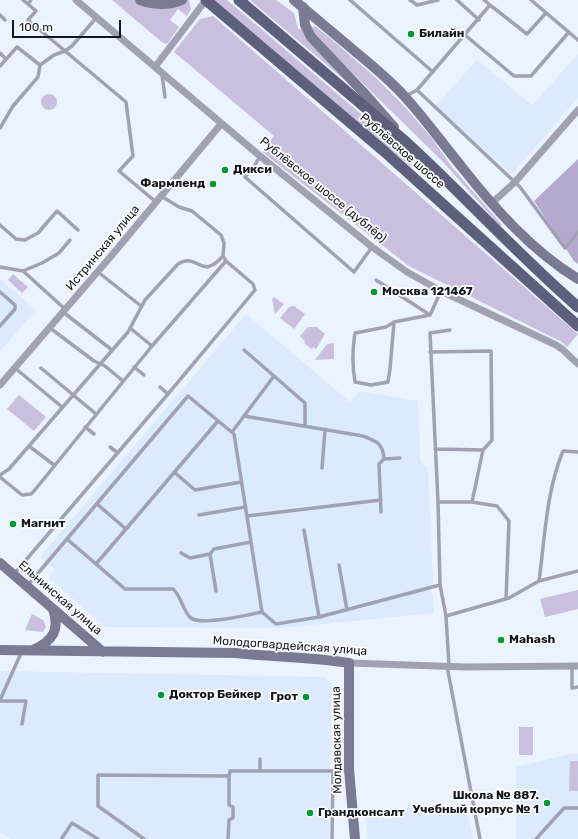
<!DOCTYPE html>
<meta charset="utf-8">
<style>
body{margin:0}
#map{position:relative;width:578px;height:839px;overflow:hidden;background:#ebf3ff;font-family:Rubik,sans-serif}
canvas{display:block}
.scale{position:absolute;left:12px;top:20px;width:109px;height:18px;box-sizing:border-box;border:2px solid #12171e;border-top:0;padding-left:5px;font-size:12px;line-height:14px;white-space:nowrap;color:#12171e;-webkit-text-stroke:3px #fff;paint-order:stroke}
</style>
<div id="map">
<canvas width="578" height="839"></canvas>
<div class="scale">100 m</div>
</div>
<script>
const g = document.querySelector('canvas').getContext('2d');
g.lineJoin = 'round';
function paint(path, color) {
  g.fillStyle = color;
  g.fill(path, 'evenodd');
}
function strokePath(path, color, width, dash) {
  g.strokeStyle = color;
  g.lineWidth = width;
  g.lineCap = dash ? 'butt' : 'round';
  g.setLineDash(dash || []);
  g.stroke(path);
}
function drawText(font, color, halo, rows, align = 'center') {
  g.font = font + ' Rubik,sans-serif';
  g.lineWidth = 3.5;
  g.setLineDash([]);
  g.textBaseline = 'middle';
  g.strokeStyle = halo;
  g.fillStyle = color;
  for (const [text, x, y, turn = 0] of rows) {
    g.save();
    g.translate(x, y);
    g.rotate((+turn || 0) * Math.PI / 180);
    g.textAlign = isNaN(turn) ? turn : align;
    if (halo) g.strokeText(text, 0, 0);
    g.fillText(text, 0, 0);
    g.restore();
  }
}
paint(new Path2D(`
 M578,54V98L512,174L435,106L477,60L532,105Z
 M0,279L36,310L0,351Z
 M246,314L350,402L360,391L418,401L420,461L428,468L433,583L431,585V591L433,594L434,613L282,628L105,627L49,578L55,570L40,557Z
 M0,671L324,677L332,684L329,839H11L0,832Z
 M569,754H578V839H516V767Z
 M466,806L473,839H368L364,809Z`), '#dbeafe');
paint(new Path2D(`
 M112,0H189L191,9L187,16L178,9L170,20L179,27L167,44L163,43Z
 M214,0H227L415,160L410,166Z
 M250,0H276L294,13L298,29H301L308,41L352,86Z
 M213,16L578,334L567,347L562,342L409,266L262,152L274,136L174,52L200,19Z
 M315,26L329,37L376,78L403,105L431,137L452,167L502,225L500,226L444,163L318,39L311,28Z
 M41 102a8 8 0 1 1 16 0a8 8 0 1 1-16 0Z
 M13,274L28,287L22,293L8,280Z
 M274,297L284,304L275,314L272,299Z
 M294,306L305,314L294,329L280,318L289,307Z
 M308,327H317L325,334L316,349L313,347L312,349L304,343L305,341L300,336Z
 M334,343V359L315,360L327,344Z
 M19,395L46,417L34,431L7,409Z
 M578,590V609L545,617L540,599Z
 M32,614L43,620L46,627L43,632L25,630Z
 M519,727H533V755H519Z
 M570,761H578V791H569Z`), '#cabfdf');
paint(new Path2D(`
 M578,159V264L574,261L534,201Z`), '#b6a9cd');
strokePath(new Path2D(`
 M23,0L28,4
 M31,0L28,4L36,11L28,20L126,102L133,156L119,171L156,202
 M350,0L433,72
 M410,0L417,5L438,0
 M457,0L479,20
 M531,0L578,40
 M490,5L527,34L546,13
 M0,15L5,20
 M465,35L514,76H531L569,32
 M0,53L6,59
 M0,66L17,47L40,65
 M162,75L165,97
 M417,90L520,187L565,248L578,232
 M406,96L417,90L490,5L484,0
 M0,128L13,106L38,77L40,65L54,55L65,51L72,46L96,18
 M260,156L255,165L245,177L354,272L372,247
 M0,225L16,239L25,240L38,233L57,211L78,230
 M0,267L23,271
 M98,272L141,306
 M376,280L430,315
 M0,292L15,305V309L0,326
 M65,309L23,271L42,263L59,253L70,240
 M63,312L112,350
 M394,322L390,369L388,382L371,385L355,382C352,365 352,351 355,333L386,327L394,322L430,315L441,291
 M50,328L94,361L105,366L123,381
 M130,328L152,346
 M430,352L491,351L492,440L483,450L435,449
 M134,367L144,375
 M15,368L62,407
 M41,368L96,414
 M274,376L305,403V426
 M160,387L168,394
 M244,416L363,436C376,441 383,443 384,459L379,464L381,512
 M85,427L94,434
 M232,432L274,376L244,350
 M29,446L54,465
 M110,447L118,453
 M384,459L400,458
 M322,468L325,430
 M174,472L195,490L241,482
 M0,475L9,469L128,332L145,300L178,264C198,251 200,282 223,256
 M0,477L22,495L31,494L34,491L152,346L226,261
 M438,502H472L497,506L509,521L506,599
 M472,502L483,450
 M97,504L126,529L218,421
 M199,515L245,507
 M247,516L381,500
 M181,553L190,558L210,554
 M96,564L126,529
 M339,565L347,610
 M14,574L168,394L255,290L253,284L226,261L223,256L224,243L221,235L192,211L179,207L161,196
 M539,581C545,538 546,492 563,451L578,452
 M28,585L188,396L234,434L262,612C247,615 202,626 191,618C183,612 182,597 173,589H125L67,539
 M216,591L210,554L214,549L251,542
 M262,612L276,624L319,617L304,530
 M446,616L509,598L539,581L578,571
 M319,617L440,585
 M447,666L480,839
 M449,666L446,616L440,585L438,502L430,333L450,330
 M572,666V688L578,687
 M0,700L22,651
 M0,701H26L22,724
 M260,759V771
 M62,838L72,823L98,839
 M144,839L98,806V775L229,776L230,771H333L348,770
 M228,839L229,820L233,818V807L229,805V776
 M332,839L333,771
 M536,839L564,808H578`), '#a0a2b3', 3.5);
strokePath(new Path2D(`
 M76,0L260,156L372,247L407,272L441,291L556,345L562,349L578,364
 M155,67L206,0
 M492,203L515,182L578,110
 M0,385L112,255L221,124
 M349,663L466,667L578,666`), '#a0a2b3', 7);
strokePath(new Path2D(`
 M140,0C154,5 168,6 182,0
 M294,0C315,18 336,35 357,53C374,67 391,81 406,98C426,120 442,143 461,166C494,208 532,251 578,279
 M303,7L305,25L311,37L365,94L394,127
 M0,563L103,652
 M0,650L235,653C273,657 311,657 349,663V769L355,839
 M33,650C53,641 60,630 53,609`), '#787b93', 10);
strokePath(new Path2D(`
 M206,0L385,152L578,326
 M239,0L406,142C465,196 518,255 578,307`), '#5d607c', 11);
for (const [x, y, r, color] of [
 [411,34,4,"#009830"],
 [225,170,4,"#009830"],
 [213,184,4,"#009830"],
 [374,292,4,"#009830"],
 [13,524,4,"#009830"],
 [501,640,4,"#009830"],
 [161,695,4,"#009830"],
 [306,697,4,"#009830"],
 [547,803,4,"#009830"],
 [310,813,4,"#009830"]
]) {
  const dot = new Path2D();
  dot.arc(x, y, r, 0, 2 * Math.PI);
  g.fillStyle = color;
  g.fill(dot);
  strokePath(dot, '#fff', 1.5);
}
drawText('bold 12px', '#12171e', '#fff', [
 ["Билайн",419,34],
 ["Дикси",233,170],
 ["Фармленд",205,184,"right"],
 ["Москва 121467",382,292],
 ["Магнит",21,524],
 ["Mahash",509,640],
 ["Доктор Бейкер",169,695],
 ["Грот",298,697,"right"],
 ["Школа № 887.",539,796,"right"],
 ["Учебный корпус № 1",539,810,"right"],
 ["Грандконсалт",318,813]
], 'left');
drawText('12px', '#12171e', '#fff', [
 ["Рублёвское шоссе",402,151,41],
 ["Рублёвское шоссе (дублёр)",323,190,39],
 ["Истринская улица",103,248,-50],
 ["Ельнинская улица",60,598,41],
 ["Молодогвардейская улица",290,646,4],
 ["Молдавская улица",337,740,-91]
]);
</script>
